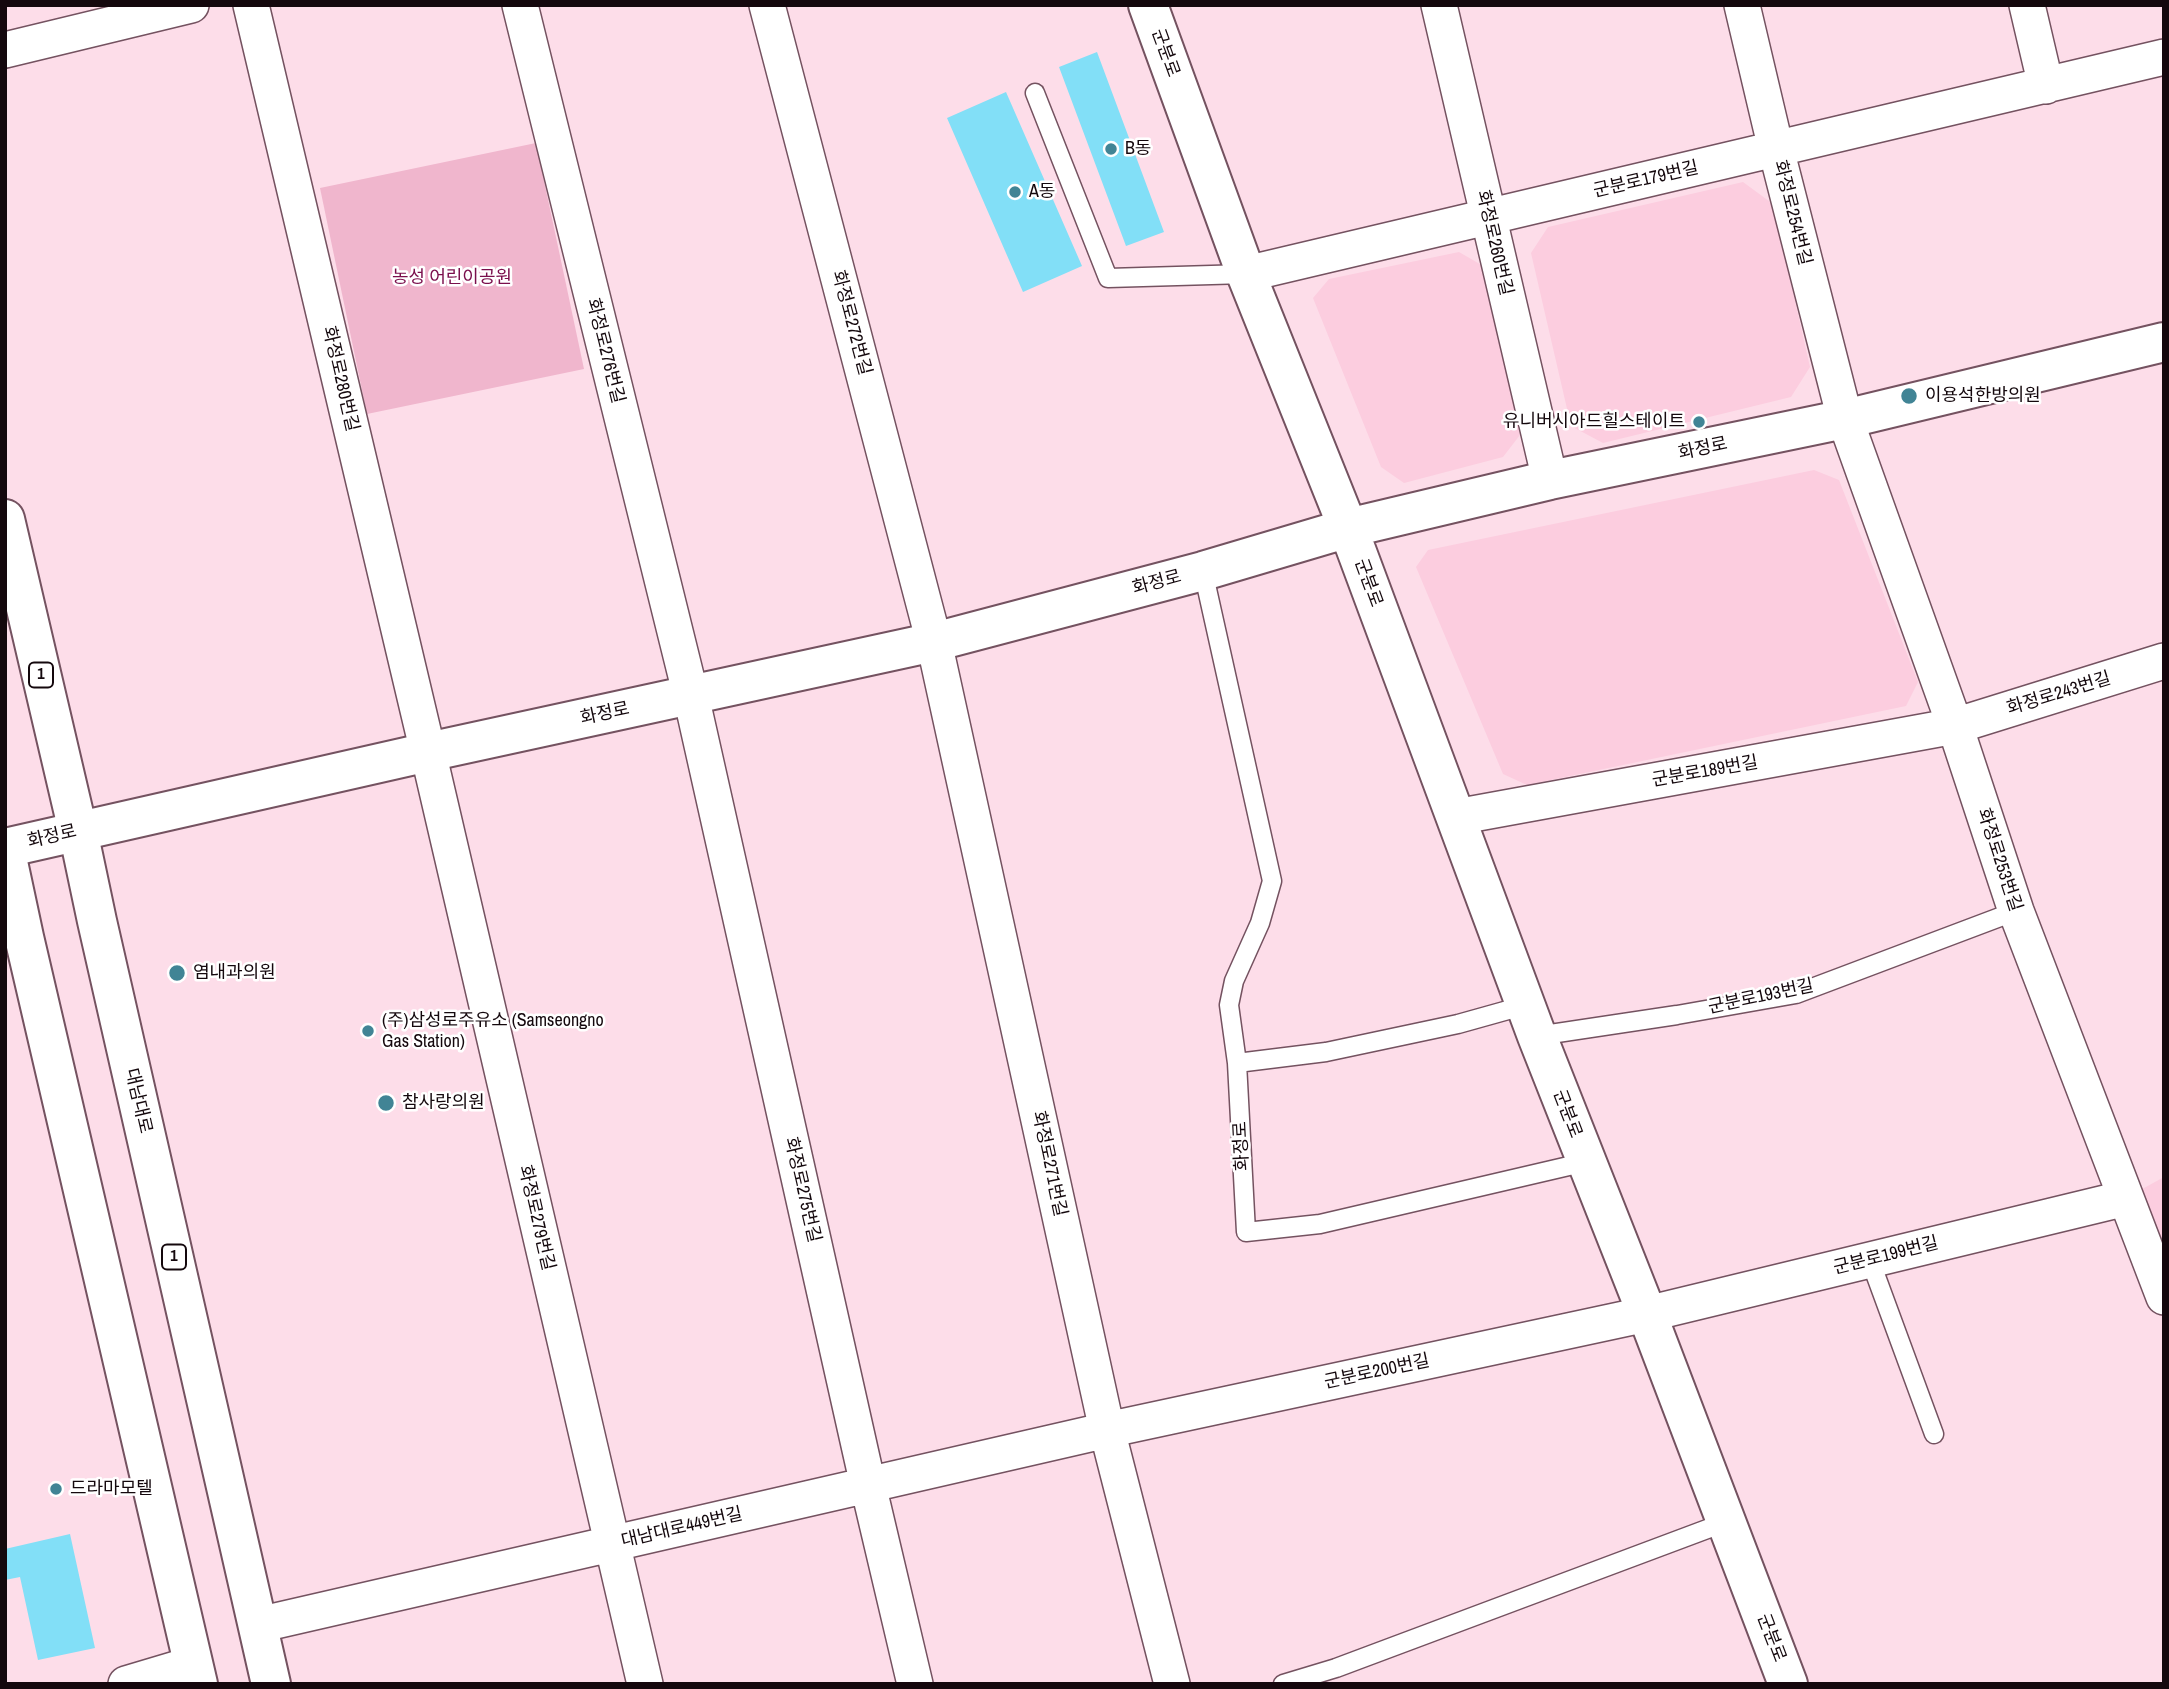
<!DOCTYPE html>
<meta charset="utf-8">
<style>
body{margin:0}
#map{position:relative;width:2169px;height:1689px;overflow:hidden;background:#fddde9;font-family:"Archivo Narrow",sans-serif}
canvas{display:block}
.frame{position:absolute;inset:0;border:7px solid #14080d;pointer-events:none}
</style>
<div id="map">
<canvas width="2169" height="1689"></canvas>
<div class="frame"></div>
</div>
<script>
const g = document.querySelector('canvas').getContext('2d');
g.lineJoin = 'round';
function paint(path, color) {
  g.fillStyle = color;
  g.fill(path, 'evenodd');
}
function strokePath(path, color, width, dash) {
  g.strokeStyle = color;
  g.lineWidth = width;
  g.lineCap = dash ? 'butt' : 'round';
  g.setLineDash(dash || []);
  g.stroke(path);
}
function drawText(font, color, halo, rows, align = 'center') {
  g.font = font + ' "Archivo Narrow","Noto Sans KR",sans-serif';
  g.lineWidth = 5;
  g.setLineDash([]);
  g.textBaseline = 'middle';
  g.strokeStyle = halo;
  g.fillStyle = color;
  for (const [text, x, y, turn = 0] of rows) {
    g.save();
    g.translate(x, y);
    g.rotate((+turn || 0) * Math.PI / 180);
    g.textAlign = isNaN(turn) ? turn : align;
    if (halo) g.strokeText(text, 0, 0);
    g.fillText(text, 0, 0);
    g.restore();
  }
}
paint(new Path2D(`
 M1743,182L1773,204L1810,367L1791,397L1603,443L1571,426L1531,253L1548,227Z
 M1459,252L1485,267L1520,435L1503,457L1404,483L1381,467L1313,298L1329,279Z
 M1814,470L1839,480L1918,682L1906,706L1527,785L1503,774L1416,567L1428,550Z
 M2164,1177V1297L2126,1198Z`), '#fccddf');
paint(new Path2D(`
 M536,143L584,369L367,414L320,188Z`), '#f0b6cd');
paint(new Path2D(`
 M1097,52L1164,232L1126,246L1059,67Z
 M1006,92L1082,266L1023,292L947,118Z
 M70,1534L95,1648L38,1660L20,1577L5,1580V1549Z`), '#82dff7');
const lane = new Path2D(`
 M1035,93L1108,278L1246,274
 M1203,571L1272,881L1260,923L1234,981L1229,1005L1237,1063L1246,1232L1320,1224L1586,1162
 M1537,1036L1677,1015L1796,994L2016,911
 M1237,1063L1326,1052L1458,1024L1526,1005
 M1870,1260L1934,1434
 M1283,1684L1336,1668L1726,1522`);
const street = new Path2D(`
 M251,5L428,752L645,1684
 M520,5L691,696L868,1485L915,1684
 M767,5L934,642L1107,1430L1172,1684
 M1439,5L1550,480
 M1742,5L1776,149L1845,419L1955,726L2016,911L2164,1297
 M2027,5L2046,86
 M5,50L191,5
 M1246,274L2164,57
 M1456,817L1955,726L2164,661
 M258,1625L1107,1430L1647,1314L2126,1198
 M126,1684L193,1664`);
const secondary = new Path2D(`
 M1148,5L1246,274L1348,528L1537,1036L1647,1314L1788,1684
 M5,848L428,752L934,642L1203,571L1348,528L1550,480L1845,419L2164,342`);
const primary = new Path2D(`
 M5,519L78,831L97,921L271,1684
 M5,848L24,937L198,1684`);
strokePath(lane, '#745260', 21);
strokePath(street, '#745260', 38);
strokePath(secondary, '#745260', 42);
strokePath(primary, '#745260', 42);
strokePath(lane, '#fff', 18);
strokePath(street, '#fff', 35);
strokePath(secondary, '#fff', 38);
strokePath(primary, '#fff', 38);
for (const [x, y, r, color] of [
 [1111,149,7,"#418495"],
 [1015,192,7,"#418495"],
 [1909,396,9,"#418495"],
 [1699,422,7,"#418495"],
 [177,973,9,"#418495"],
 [368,1031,7,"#418495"],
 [386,1103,9,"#418495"],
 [56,1489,7,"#418495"]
]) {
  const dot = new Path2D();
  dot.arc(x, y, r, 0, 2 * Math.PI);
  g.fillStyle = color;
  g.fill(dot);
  strokePath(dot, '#fff', 2.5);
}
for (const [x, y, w] of [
 [41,675,24],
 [174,1257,24]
]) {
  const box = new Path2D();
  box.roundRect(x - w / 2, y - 12.5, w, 25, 5);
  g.fillStyle = '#fff';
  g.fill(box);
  strokePath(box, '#14080d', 2);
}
drawText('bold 16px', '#14080d', null, [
 ["1",41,675],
 ["1",174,1257]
]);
drawText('18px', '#14080d', '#fff', [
 ["군분로",1165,53,70],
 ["군분로179번길",1646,180,-13],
 ["화정로254번길",1792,213,76],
 ["화정로260번길",1494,243,77],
 ["화정로272번길",851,323,75],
 ["화정로276번길",605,351,76],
 ["화정로280번길",340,379,77],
 ["화정로",1703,449,-12],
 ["화정로",1157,583,-15],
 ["군분로",1368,583,70],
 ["화정로243번길",2059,694,-17],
 ["화정로",605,714,-12],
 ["군분로189번길",1705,772,-10],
 ["화정로",52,837,-13],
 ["화정로253번길",1999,860,72],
 ["군분로193번길",1761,997,-12],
 ["대남대로",138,1101,77],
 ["군분로",1567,1114,69],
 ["화정로",1242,1146,-93],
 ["화정로271번길",1049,1164,78],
 ["화정로275번길",802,1190,77],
 ["화정로279번길",536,1218,77],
 ["군분로199번길",1886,1256,-14],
 ["군분로200번길",1377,1372,-12],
 ["대남대로449번길",682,1528,-13],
 ["군분로",1771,1638,69]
]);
drawText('18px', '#14080d', '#fff', [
 ["B동",1125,149],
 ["A동",1029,192],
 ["이용석한방의원",1925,396],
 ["유니버시아드힐스테이트",1685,422,"right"],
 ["염내과의원",193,973],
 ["(주)삼성로주유소 (Samseongno",382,1021],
 ["Gas Station)",382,1042],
 ["참사랑의원",402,1103],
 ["드라마모텔",70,1489]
], 'left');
drawText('18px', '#7a0e4c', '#fff', [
 ["농성 어린이공원",452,278]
]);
</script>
